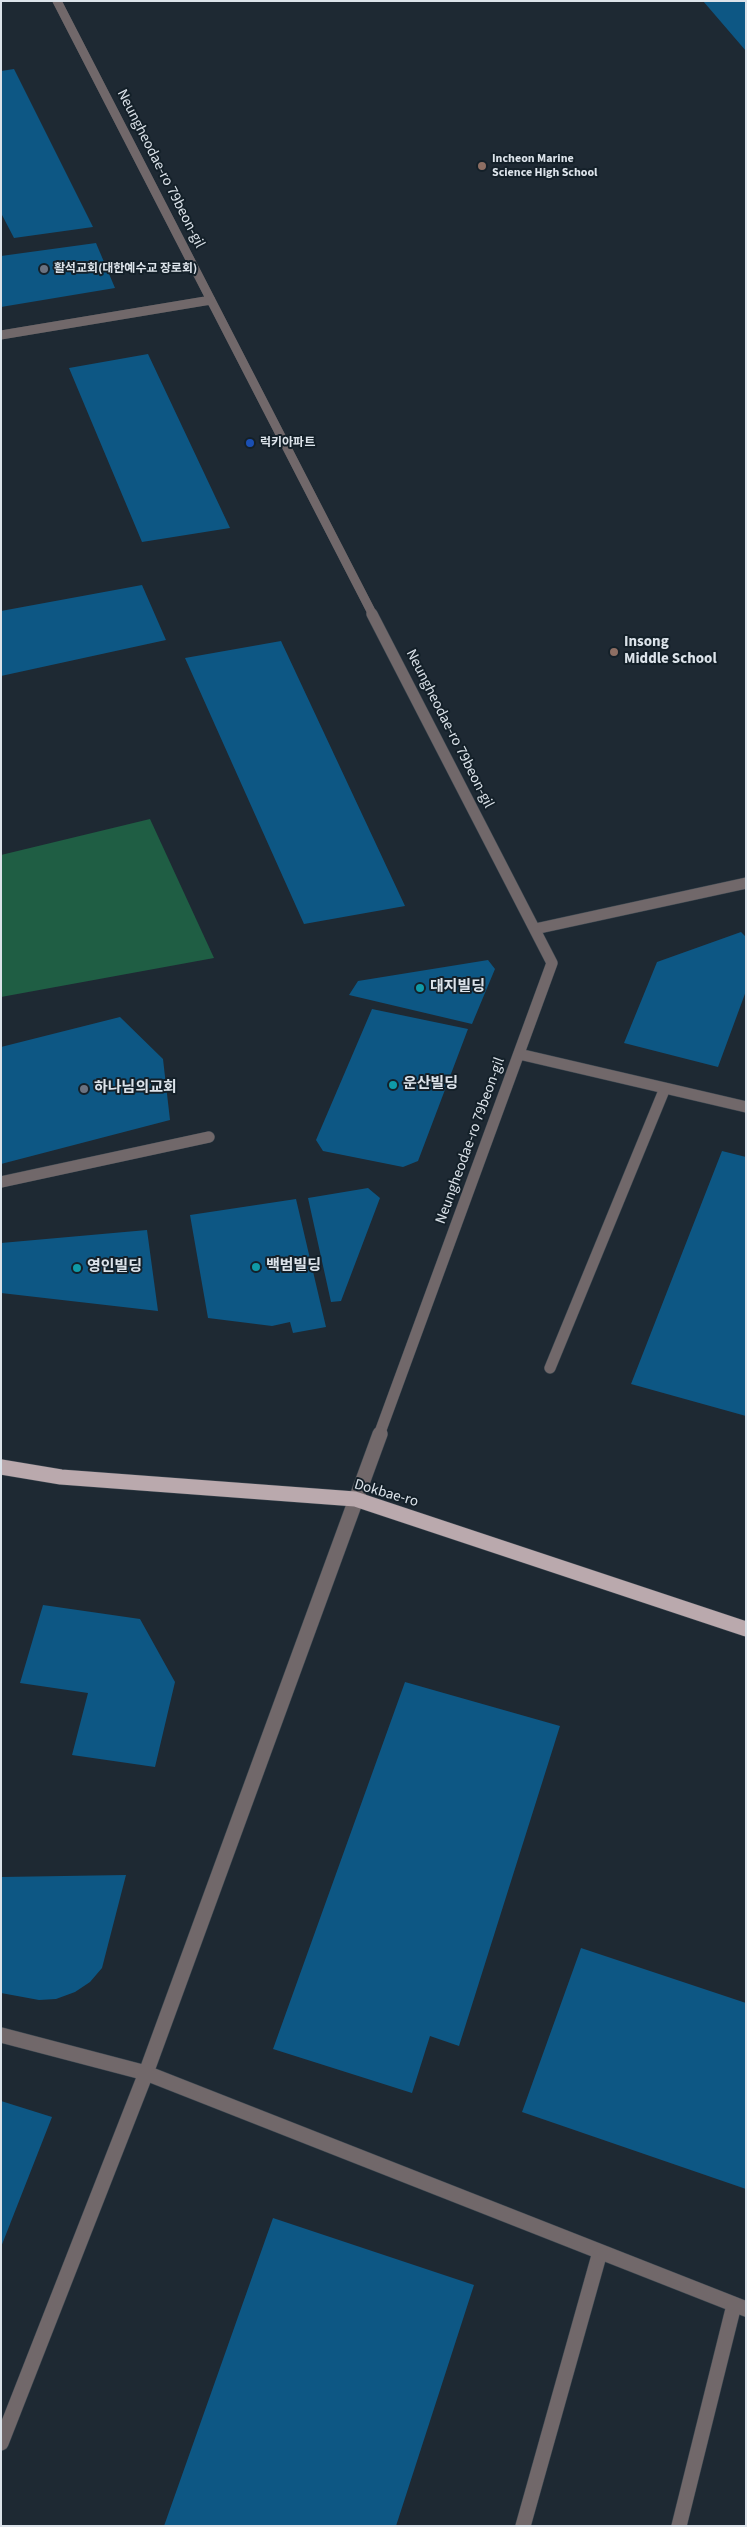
<!DOCTYPE html>
<meta charset="utf-8">
<style>
body{margin:0}
#map{position:relative;width:747px;height:2527px;overflow:hidden;background:#1e2933;font-family:"Source Sans 3",sans-serif}
canvas{display:block}
.frame{position:absolute;inset:0;border:2px solid #dce3ea;pointer-events:none}
</style>
<div id="map">
<canvas width="747" height="2527"></canvas>
<div class="frame"></div>
</div>
<script>
const g = document.querySelector('canvas').getContext('2d');
g.lineJoin = 'round';
function paint(path, color) {
  g.fillStyle = color;
  g.fill(path, 'evenodd');
}
function strokePath(path, color, width, dash) {
  g.strokeStyle = color;
  g.lineWidth = width;
  g.lineCap = dash ? 'butt' : 'round';
  g.setLineDash(dash || []);
  g.stroke(path);
}
function drawText(font, color, halo, rows, align = 'center') {
  g.font = font + ' "Source Sans 3","Noto Sans KR",sans-serif';
  g.lineWidth = 4;
  g.setLineDash([]);
  g.textBaseline = 'middle';
  g.strokeStyle = halo;
  g.fillStyle = color;
  for (const [text, x, y, turn = 0] of rows) {
    g.save();
    g.translate(x, y);
    g.rotate((+turn || 0) * Math.PI / 180);
    g.textAlign = isNaN(turn) ? turn : align;
    if (halo) g.strokeText(text, 0, 0);
    g.fillText(text, 0, 0);
    g.restore();
  }
}
paint(new Path2D(`
 M150,819L214,958L1,997V855Z`), '#1f5e44');
paint(new Path2D(`
 M703,1H746V51Z
 M14,69L93,227L14,238L1,213V71Z
 M96,243L115,288L1,307V256Z
 M148,354L230,528L142,542L69,368Z
 M142,585L166,640L1,676V611Z
 M281,641L405,906L304,924L185,658Z
 M741,932L746,937V991L718,1067L624,1043L657,962Z
 M488,960L495,969L472,1024L349,995L358,981Z
 M372,1009L468,1029L418,1161L403,1167L323,1151L316,1140Z
 M120,1017L163,1059L170,1120L1,1164V1047Z
 M722,1151L746,1157V1416L631,1384Z
 M368,1188L380,1198L341,1301L331,1302L308,1198Z
 M296,1199L326,1327L293,1333L290,1322L272,1326L208,1318L190,1215Z
 M147,1230L158,1311L1,1293V1243Z
 M43,1605L140,1619L175,1682L155,1767L72,1755L88,1693L20,1683Z
 M405,1682L560,1726L459,2046L430,2036L412,2093L273,2049Z
 M126,1875L102,1968L90,1982L75,1992L56,1999L39,2000L1,1993V1877Z
 M581,1948L746,2003V2189L522,2112Z
 M1,2101L52,2117L1,2247Z
 M273,2218L474,2285L396,2526H164Z`), '#0d5784');
const minorFar2 = new Path2D(`
 M57,1L373,615
 M1,335L211,300`);
const minorFar1 = new Path2D(`
 M372,614L552,963L379,1435
 M535,929L746,883
 M519,1054L746,1107
 M1,1182L209,1137
 M550,1368L665,1088`);
const minor = new Path2D(`
 M1,2035L146,2073L380,1434
 M1,2443L146,2073L746,2309
 M523,2526L600,2252
 M679,2526L734,2305`);
const major = new Path2D(`
 M1,1467L61,1477L355,1499L746,1629`);
strokePath(minorFar2, '#3c4750', 9);
strokePath(minorFar1, '#3c4750', 12);
strokePath(minor, '#3c4750', 16);
strokePath(major, '#3c4750', 16);
strokePath(minorFar2, '#71686a', 9);
strokePath(minorFar1, '#71686a', 11);
strokePath(minor, '#71686a', 15);
strokePath(major, '#baa9ad', 15);
for (const [x, y, r, color] of [
 [482,166,5,"#8d6e63"],
 [44,269,5,"#6b7280"],
 [250,443,5,"#1a4fb4"],
 [614,652,5,"#8d6e63"],
 [420,988,5,"#0f9aa8"],
 [393,1085,5,"#0f9aa8"],
 [84,1089,5,"#6b7280"],
 [256,1267,5,"#0f9aa8"],
 [77,1268,5,"#0f9aa8"]
]) {
  const dot = new Path2D();
  dot.arc(x, y, r, 0, 2 * Math.PI);
  g.fillStyle = color;
  g.fill(dot);
  strokePath(dot, '#142029', 2);
}
drawText('bold 12px', '#dce3ea', '#142029', [
 ["Incheon Marine",492,159],
 ["Science High School",492,173],
 ["활석교회(대한예수교 장로회)",54,269],
 ["럭키아파트",260,443]
], 'left');
drawText('15px', '#dce3ea', '#142029', [
 ["Neungheodae-ro 79beon-gil",160,169,63],
 ["Neungheodae-ro 79beon-gil",449,729,63],
 ["Neungheodae-ro 79beon-gil",471,1141,-70],
 ["Dokbae-ro",386,1494,16]
]);
drawText('bold 15px', '#dce3ea', '#142029', [
 ["Insong",624,643],
 ["Middle School",624,660],
 ["대지빌딩",430,988],
 ["운산빌딩",403,1085],
 ["하나님의교회",94,1089],
 ["백범빌딩",266,1267],
 ["영인빌딩",87,1268]
], 'left');
</script>
